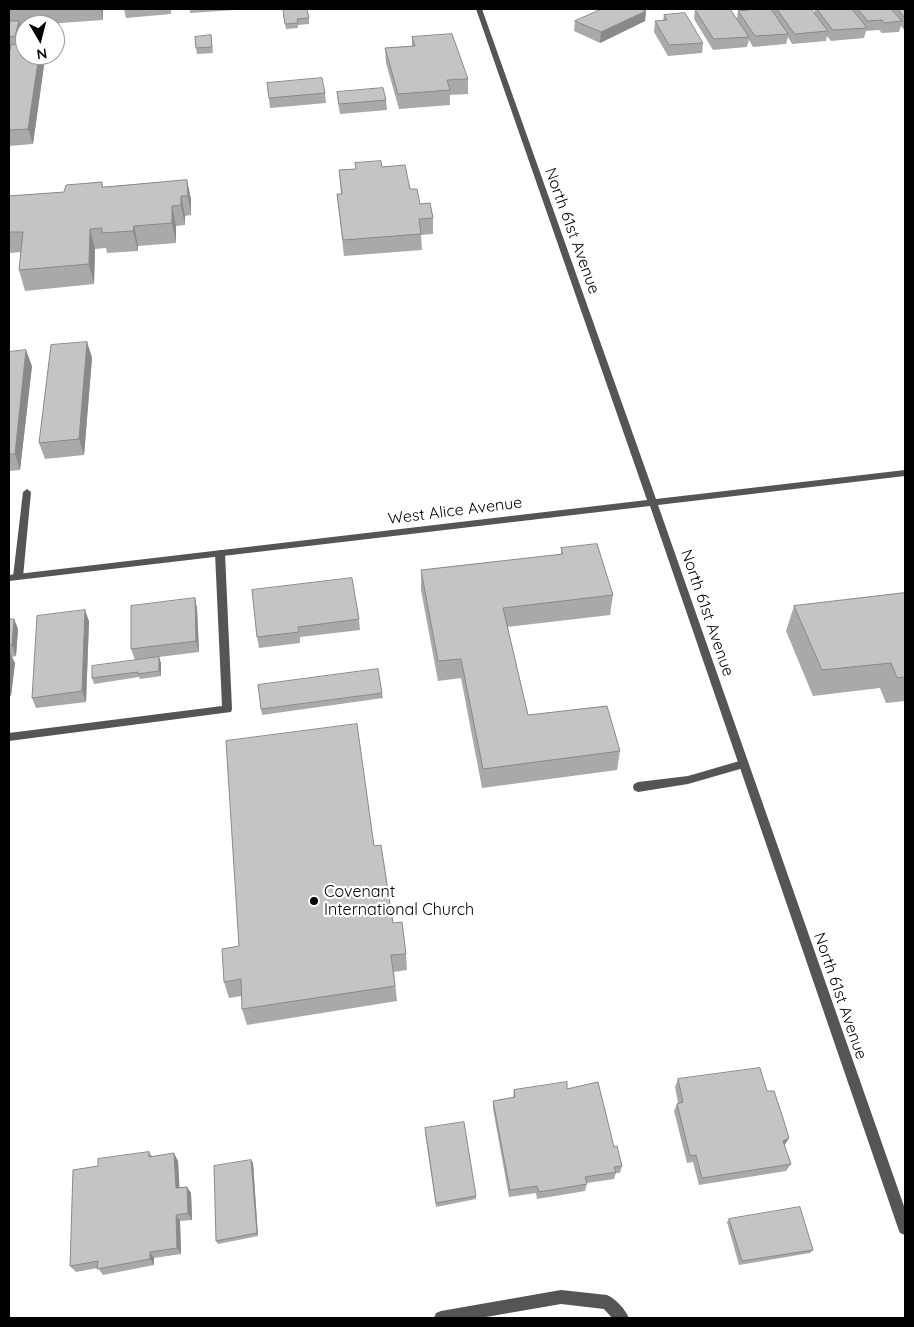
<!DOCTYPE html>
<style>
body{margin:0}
#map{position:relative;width:914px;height:1327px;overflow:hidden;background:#fff;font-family:Quicksand,sans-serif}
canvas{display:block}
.frame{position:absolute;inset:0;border:10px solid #000;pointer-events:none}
.north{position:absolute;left:15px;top:15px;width:50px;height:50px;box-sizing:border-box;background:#fff;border:1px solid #999;border-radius:50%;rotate:172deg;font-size:14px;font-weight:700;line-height:20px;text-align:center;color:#000}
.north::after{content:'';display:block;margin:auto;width:18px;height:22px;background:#000;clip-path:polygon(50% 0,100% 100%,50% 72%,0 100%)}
</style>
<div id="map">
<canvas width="914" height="1327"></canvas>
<div class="frame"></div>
<div class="north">N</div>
</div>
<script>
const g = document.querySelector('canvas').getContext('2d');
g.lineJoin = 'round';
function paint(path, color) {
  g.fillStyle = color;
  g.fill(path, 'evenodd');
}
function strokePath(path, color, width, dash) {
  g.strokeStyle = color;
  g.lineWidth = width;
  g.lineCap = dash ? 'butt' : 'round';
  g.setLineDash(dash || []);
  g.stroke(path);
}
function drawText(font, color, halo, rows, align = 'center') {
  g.font = font + ' Quicksand,sans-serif';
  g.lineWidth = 4.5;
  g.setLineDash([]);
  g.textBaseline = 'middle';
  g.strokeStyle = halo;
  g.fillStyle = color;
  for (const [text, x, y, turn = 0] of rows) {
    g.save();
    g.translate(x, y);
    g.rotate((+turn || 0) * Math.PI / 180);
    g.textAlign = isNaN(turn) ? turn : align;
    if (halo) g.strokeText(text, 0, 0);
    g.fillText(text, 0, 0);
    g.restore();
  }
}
paint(new Path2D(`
 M27,489L31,492L23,577L18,580L13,577L23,492Z
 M220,550L225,553L232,709L231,712L9,741V733L222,706L215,553Z
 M743,760L747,761L748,764L747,767L688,784L638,792L634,790L633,787L634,784L638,782L688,776Z`), '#555');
paint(new Path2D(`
 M476,9H482L656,499L905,470V476L658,505L905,1209V1235L900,1233L898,1228L650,506L9,581V575L647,500Z
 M561,1290L607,1295C616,1299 625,1309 629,1318H612L604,1309L561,1304L480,1318H434L436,1313L441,1311Z`), '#555');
paint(new Path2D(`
 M9,9H103V20L20,26L22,31L18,45L45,58L33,144L9,146V51H10L11,47H9Z
 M124,9H171V14L126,18Z
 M190,9H251L190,13Z
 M695,9L737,18L738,11L744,10L745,9H771L772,10V9H811L814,13L815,9H905V31L901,26L899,32L882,33L879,30L866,31L864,38L831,41L827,36L826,41L792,44L788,37L786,44L753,47L749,40L747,47L713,50L694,19Z
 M646,11L645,21L600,43L574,31L575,21Z
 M283,15L309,18V24L298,25V28L286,29Z
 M664,15L703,43L702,53L668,56L654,32L655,21H663Z
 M211,35L213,53L197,54L196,48Z
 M412,37L468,79V94L450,95V105L399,109L386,63L385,48L412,46Z
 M267,83L325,93L326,103L270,108Z
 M337,92L386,100L387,110L340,114L338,103Z
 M355,163L382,167L410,189L420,204L433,218V234L421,235L422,250L344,256L337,194H341L339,170L356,169Z
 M187,180L191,200V215L185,216V225L176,226V243L138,246V251L107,253L106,248L95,249L94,284L25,291L19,270L21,252L9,253V196L64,192L102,182L103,187Z
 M87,342L92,358L84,455L45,459L39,443Z
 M9,352L32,366L20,470L9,471Z
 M561,548L613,595L610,615L507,627L528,715L620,751L617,770L482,788L461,678L438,681L421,590V570L561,555Z
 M252,590L359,619L360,630L300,637V643L259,648L257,637Z
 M905,593V701L886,703L880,688L813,696L786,631L794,606Z
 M195,598L197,609L199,652L135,660L131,649Z
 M9,619H14L18,629L16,656L12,657L15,663L11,696H9Z
 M89,621L86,702L36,708L32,698Z
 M161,663V676L140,679L139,677L94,684L92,678Z
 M382,693L383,698L262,715L261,709Z
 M374,846L393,923L406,954L407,970L394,972L397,1001L247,1025L242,1009V996L229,998L224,982L239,946Z
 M678,1079L767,1091L789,1138L784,1145L791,1164L786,1171L699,1185L693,1162L687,1163L674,1111L677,1104L678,1103L675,1087Z
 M567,1089L614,1147L622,1166L620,1173H616L614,1179L587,1183L585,1191L537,1199L536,1193L509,1197L493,1109V1101L513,1098L514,1090Z
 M425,1132L476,1196V1199L436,1207Z
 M149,1152L152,1156L178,1161L179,1188L191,1193L192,1220L180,1221L181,1254L154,1258V1265L103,1275L98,1268L76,1272L70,1266L98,1166Z
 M251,1160L253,1163L258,1236L218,1244L216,1241Z
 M729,1219L813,1250L810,1253L739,1265L727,1222Z`), '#a9a9a9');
paint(new Path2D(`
 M101,9H103V20Z
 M646,11L645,21L600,43L601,32Z
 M19,21L22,31L18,47L15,36Z
 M39,55H44L45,58L33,144L28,129Z
 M187,180L191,200V215L188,196Z
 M181,196L185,216V225L181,205Z
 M172,206L176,226V243L172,223Z
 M134,226L138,246V251L133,231Z
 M90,229L95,249L94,284L89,264Z
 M87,342L92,358L84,455L79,439Z
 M26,350L32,366L20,470L15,454Z
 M195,598L197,609L199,652L196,641Z
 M85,610L89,621L86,702L82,691Z
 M14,619L18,629L16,656L12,645Z
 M10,653L15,663L11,696L9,692V664Z
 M159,657L161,663V676L159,671Z
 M789,1138L784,1146L783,1141Z
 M174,1153L178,1161L180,1195L176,1188Z
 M251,1160L253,1163L258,1236L257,1233Z
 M187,1187L191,1193L192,1220L188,1213Z
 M176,1215L180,1221L181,1254L177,1248Z
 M150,1252L154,1258V1265L150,1259Z`), '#898989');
const building = new Path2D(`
 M293,9H307L309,18L297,19L298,23L285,24L283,10Z
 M602,9H640L646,11L601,32L575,21Z
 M695,9H730L749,37L714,39Z
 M747,9H771L788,34L755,36L738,11L748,10Z
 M777,9H811L828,31L795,34Z
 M817,9H852L867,28L833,30Z
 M858,9H891L902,21L884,23L882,20L868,21Z
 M898,9H905V18Z
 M685,13L703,43L669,45L655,21L667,20L664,15Z
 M9,21H19L15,36L9,37Z
 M452,34L468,79L447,80L450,90L398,94L385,48L415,46L412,37Z
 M211,35L212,47L196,48L195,37Z
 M25,44V55H39L28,129L9,130V51H10L11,45Z
 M322,78L325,93L269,98L267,83Z
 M383,88L386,100L339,104L337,92Z
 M381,161L382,167L405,165L410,189H417L420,204L430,203L433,218L419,219L421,234L343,240L337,194H342L339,170L356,169L355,163Z
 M187,180L188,196H181V205L172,206V223L134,226L133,231L102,233V228L90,229L89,264L19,270L23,232H9V196L64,192L66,185L102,182V187Z
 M87,342L79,439L39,443L51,345Z
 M26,350L15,454H9V352Z
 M597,544L613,595L503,608L528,715L607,706L620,751L483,769L461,659L438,661L421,570L563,554L561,548Z
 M352,578L359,619L298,627L299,632L257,637L252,590Z
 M905,593V677L897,678L891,663L822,670L794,606Z
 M195,598L196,641L131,649V606Z
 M85,610L82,691L32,698L37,616Z
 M9,619H14L12,645L9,646Z
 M9,653H10L9,664Z
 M159,657V671L138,674V672L92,678V666Z
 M378,669L382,693L261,709L258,685Z
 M357,724L374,846L381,845L393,923L402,922L406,954L391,955L395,986L242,1009L241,979L224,982L222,949L239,946L226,741Z
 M760,1068L767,1091H774L782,1115L789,1138L783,1141L791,1164L702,1178L696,1155L690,1156L677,1104L683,1102L678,1079Z
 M567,1082V1089L598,1082L614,1147L617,1146L622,1166L614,1167L616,1172L585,1177L587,1184L539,1192L537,1186L510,1190L493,1101L515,1097L514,1090Z
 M464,1122L476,1196L436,1203L425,1128Z
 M149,1152V1157L174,1153L176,1188L187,1187L188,1213L176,1215L177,1248L150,1252V1259L97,1269L98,1261L70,1266L73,1170L98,1166V1159Z
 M251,1160L257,1233L216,1241L214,1166Z
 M800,1207L813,1250L742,1261L729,1219Z`);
paint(building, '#c4c4c4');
strokePath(building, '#898989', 1);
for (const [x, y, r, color] of [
 [314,901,5,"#000"]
]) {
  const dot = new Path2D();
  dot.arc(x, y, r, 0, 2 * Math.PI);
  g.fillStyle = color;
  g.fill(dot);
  strokePath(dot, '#fff', 2);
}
drawText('16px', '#000', '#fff', [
 ["North 61st Avenue",572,231,70],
 ["West Alice Avenue",455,511,-7],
 ["North 61st Avenue",707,613,71],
 ["North 61st Avenue",840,996,71]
]);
drawText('16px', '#000', '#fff', [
 ["Covenant",324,892],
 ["International Church",324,910]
], 'left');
</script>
